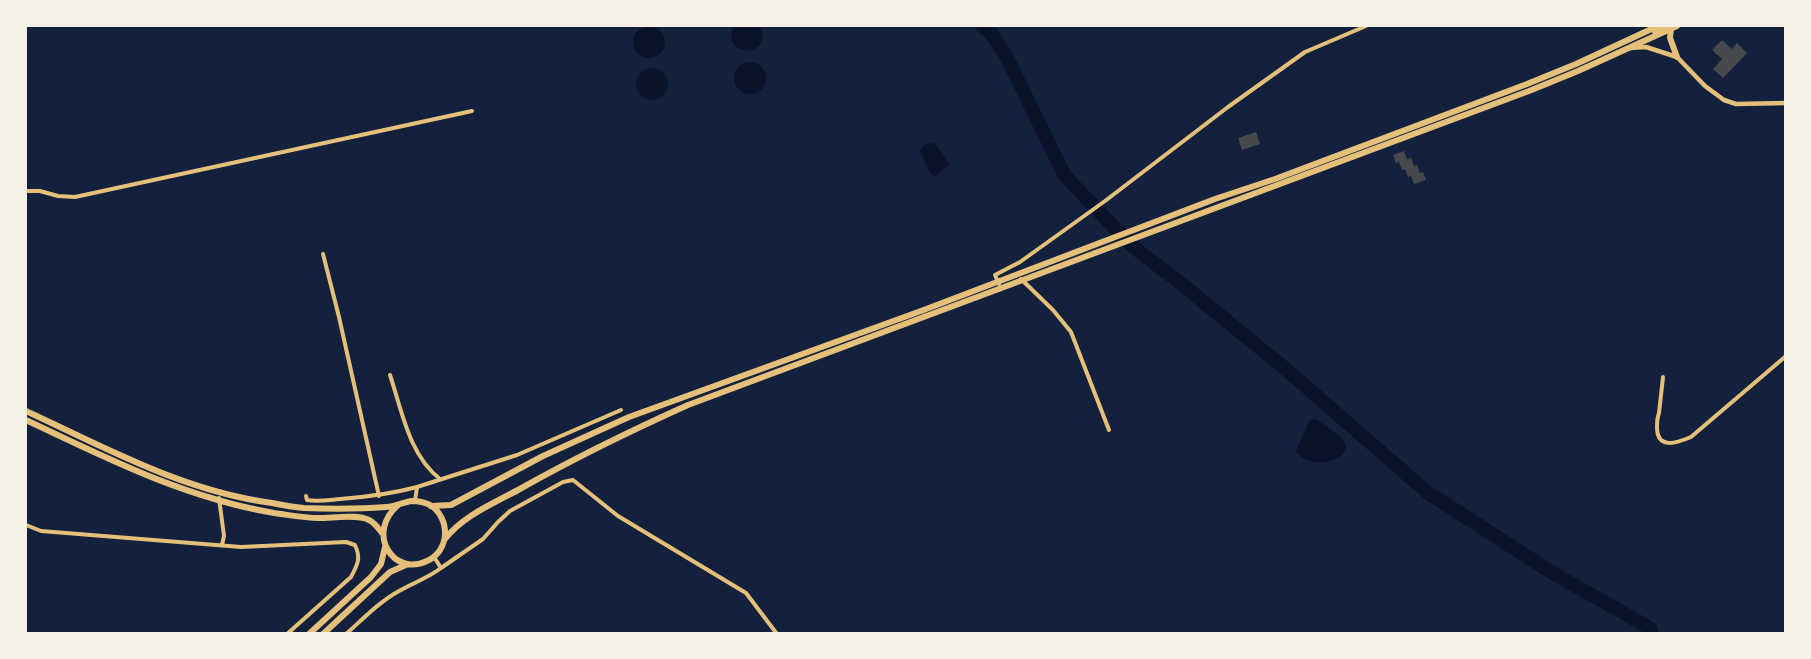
<!DOCTYPE html>
<style>
body{margin:0}
#map{position:relative;width:1811px;height:659px;overflow:hidden;background:#14213d;font-family:Mulish,sans-serif}
canvas{display:block}
.frame{position:absolute;inset:0;border:27px solid #f6f1e7;pointer-events:none}
</style>
<div id="map">
<canvas width="1811" height="659"></canvas>
<div class="frame"></div>
</div>
<script>
const g = document.querySelector('canvas').getContext('2d');
g.lineJoin = 'round';
function paint(path, color) {
  g.fillStyle = color;
  g.fill(path, 'evenodd');
}
function strokePath(path, color, width, dash) {
  g.strokeStyle = color;
  g.lineWidth = width;
  g.lineCap = dash ? 'butt' : 'round';
  g.setLineDash(dash || []);
  g.stroke(path);
}
paint(new Path2D(`
 M633 42a16 16 0 1 1 32 0a16 16 0 1 1-32 0Z
 M734,26H760C766,37 761,48 749,51C734,50 727,39 734,26Z
 M734 78a16 16 0 1 1 32 0a16 16 0 1 1-32 0Z
 M636 84a16 16 0 1 1 32 0a16 16 0 1 1-32 0Z
 M935,143L950,165L935,176L931,174L920,152L923,145Z
 M1312,419H1316L1342,438C1360,461 1307,472 1296,451L1309,421Z`), '#0b132b');
strokePath(new Path2D(`
 M982,26L991,33L1006,56L1065,176L1132,246L1178,281L1288,371L1427,492L1551,572L1650,628L1651,634`), '#0b132b', 14);
paint(new Path2D(`
 M1722,40L1732,49L1737,43L1747,53L1723,78L1713,69L1722,59L1712,50Z
 M1256,132L1260,144L1242,150L1238,138Z
 M1404,151L1407,159L1411,158L1414,166L1417,165L1420,173L1423,172L1426,180L1414,184L1411,176L1408,177L1405,169L1402,170L1399,162L1396,163L1393,155Z`), '#48494c');
strokePath(new Path2D(`
 M26,191H40L58,196L75,197L472,111
 M323,254L339,317L379,496
 M1021,279L1053,310L1071,332L1109,430
 M999,284L995,275L1020,262L1105,201L1228,107L1305,52L1366,26
 M390,375C402,411 409,455 440,479
 M1663,377L1659,413C1657,418 1657,422 1657,427C1657,450 1677,443 1691,437L1786,356
 M306,496L307,500C318,502 329,500 340,499C367,497 391,494 417,487
 M219,498L224,536L222,545
 M415,501L417,487L517,455L621,410
 M26,525L41,531L241,547L346,542L355,545C361,558 358,564 351,577L287,634
 M441,568L483,539L498,522L510,511L563,482L573,480L618,516L746,593L777,634
 M346,634C363,619 379,602 399,591C413,583 428,578 441,568L434,557`), '#e5c07b', 4);
strokePath(new Path2D(`
 M1630,48L1646,47L1677,57L1705,86L1724,100L1736,104L1786,103`), '#e5c07b', 4.5);
strokePath(new Path2D(`
 M1671,28L1670,38L1677,57
 M1655,32L1666,26
 M26,411C106,448 183,491 272,503C282,505 293,507 304,508C331,509 359,509 386,507C395,507 403,502 412,501C418,501 424,502 430,505C451,518 450,551 427,561C394,577 365,534 398,505
 M26,420C106,458 185,498 274,513C289,515 304,518 319,518C333,518 358,514 369,520C375,523 379,529 382,533
 M431,506L451,505L543,456L629,417L921,311L1215,199L1275,179L1527,84L1576,64L1658,26
 M445,539C463,516 492,504 518,490C573,459 630,431 688,405L1529,91L1578,71L1677,26
 M309,634L371,577L381,564L385,547
 M323,634L390,572L408,564`), '#e5c07b', 6);
</script>
